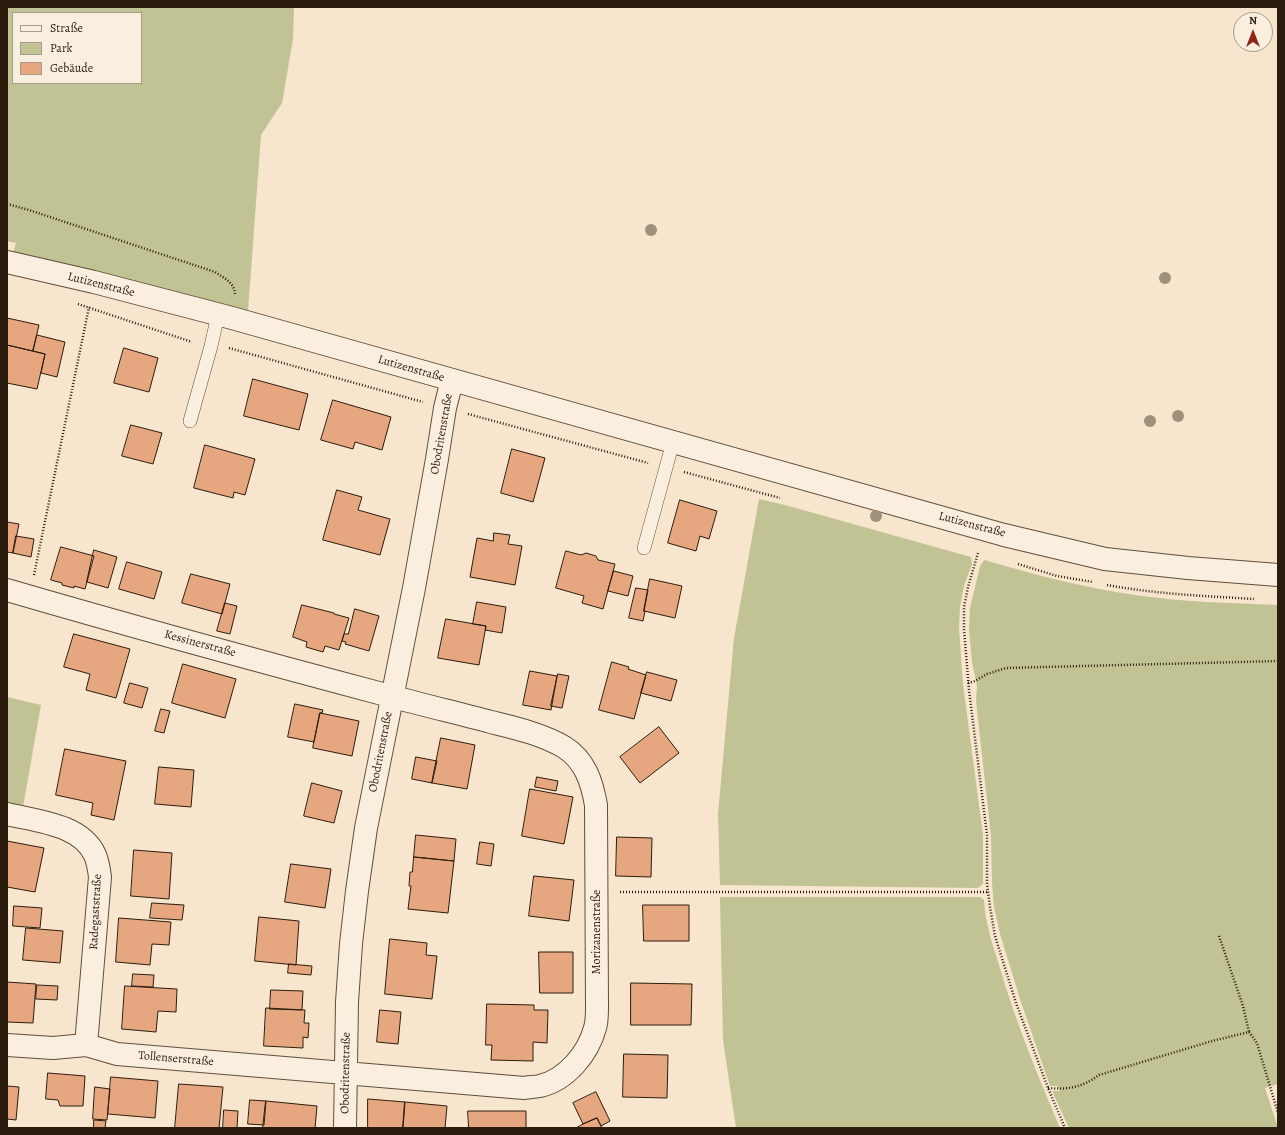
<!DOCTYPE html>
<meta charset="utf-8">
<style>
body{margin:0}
#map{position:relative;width:1285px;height:1135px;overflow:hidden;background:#f7e5cd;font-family:Alegreya,serif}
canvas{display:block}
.frame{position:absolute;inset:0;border:8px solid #2c1c0d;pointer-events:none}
.legend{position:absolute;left:12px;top:12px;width:130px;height:72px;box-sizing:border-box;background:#faeede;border:1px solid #a89a8a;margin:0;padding:5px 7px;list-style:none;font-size:12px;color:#2c1c0d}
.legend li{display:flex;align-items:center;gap:8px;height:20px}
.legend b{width:20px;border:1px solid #a89a8a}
.north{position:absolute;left:1233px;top:12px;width:40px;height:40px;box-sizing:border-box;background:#faeede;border:1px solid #a89a8a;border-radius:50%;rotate:0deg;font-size:11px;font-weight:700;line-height:16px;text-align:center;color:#2c1c0d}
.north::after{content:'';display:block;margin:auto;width:14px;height:18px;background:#8f2418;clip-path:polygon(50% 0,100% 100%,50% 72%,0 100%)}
</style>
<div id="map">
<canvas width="1285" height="1135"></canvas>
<div class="frame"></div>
<ul class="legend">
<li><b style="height:5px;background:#faeede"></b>Straße</li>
<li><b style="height:11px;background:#c2c395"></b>Park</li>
<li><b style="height:11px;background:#e6a680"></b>Gebäude</li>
</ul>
<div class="north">N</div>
</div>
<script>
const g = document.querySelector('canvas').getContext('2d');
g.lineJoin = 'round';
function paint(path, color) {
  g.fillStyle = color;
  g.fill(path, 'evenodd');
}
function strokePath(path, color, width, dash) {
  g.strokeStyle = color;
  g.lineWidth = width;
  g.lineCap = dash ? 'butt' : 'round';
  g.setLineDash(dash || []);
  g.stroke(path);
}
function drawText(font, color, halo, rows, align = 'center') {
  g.font = font + ' Alegreya,serif';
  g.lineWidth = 3.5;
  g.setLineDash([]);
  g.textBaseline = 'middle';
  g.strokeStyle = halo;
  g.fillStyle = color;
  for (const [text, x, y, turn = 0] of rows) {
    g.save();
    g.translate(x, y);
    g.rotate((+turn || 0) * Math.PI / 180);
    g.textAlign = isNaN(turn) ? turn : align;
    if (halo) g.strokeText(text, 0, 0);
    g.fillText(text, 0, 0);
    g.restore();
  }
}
paint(new Path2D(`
 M7,7H294L293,39L282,103L261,135L248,311L13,253L16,243L7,241ZM13,13H141V83H13Z
 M759,499L785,505L971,557L972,564L964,586L960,607L959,628L963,684L983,835V884L978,888L720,885L718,814L734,638Z
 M984,560C1034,574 1084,588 1135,595C1182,602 1230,603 1278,605V1084L1265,1088L1278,1128H1069L1052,1091H1060L1057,1086H1050L1021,1002L1000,934L994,907L992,883L991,836L976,701L977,686L972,662L969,630L970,608L980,566Z
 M7,697L41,705L23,807L7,804Z
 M720,897H980L984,900C985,923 993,946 1000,968C1016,1023 1038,1076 1060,1128H736L723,1040Z`), '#c2c395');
const building = new Path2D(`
 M7,318L39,325L33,351L7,345Z
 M37,335L65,342L57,377L41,373L45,354L33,351Z
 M7,345L45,354L37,389L7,383Z
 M124,348L158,358L149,392L114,383Z
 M253,379L308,394L299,430L244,416Z
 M333,400L391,417L382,450L355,442L353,449L321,440Z
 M131,425L162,433L153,464L122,456Z
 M205,445L255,459L245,495L234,492L233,498L194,488Z
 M512,449L545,458L533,502L501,493Z
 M337,490L362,497L358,510L390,519L380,555L323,540Z
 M680,500L717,511L709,539L700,536L696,551L668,543Z
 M7,522L19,524L13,553L7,552Z
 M494,533L510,535L508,544L522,546L515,585L470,577L477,538L493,541Z
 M16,536L34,539L31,557L13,553Z
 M61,547L94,556L85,589L74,586V588L62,585V583L51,580Z
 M94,550L117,557L108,588L87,582Z
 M566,551L581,555L586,553L596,556L598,560L615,564L603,609L582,603L584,596L556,588Z
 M127,562L162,572L154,599L119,589Z
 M614,571L633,576L628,596L608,591Z
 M191,574L230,584L222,614L182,603Z
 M650,579L682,586L675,618L644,611Z
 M636,588L648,590L644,611H645L643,621L629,618Z
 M477,602L506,607L502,633L485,630L486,626L473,624Z
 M225,603L237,606L230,634L217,631Z
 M302,605L334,613V614L349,618L339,650L325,646L323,652L306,647L307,642L293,637Z
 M355,609L379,616L369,651L345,644L346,642L342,641L344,634H348Z
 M446,619L486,626L479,665L438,658Z
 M74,634L130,649L116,698L86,690L90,674L64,667Z
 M612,662L629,667L628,669L646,675L634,719L599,710Z
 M183,664L236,679L225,718L172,703Z
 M530,671L557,676L551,710L523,705Z
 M647,672L677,680L671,701L641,693Z
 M558,674L569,676L562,708L551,706Z
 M130,683L148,688L142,708L124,703Z
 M295,704L323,710L322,713H320L314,742L288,737Z
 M161,709L170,711L164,733L155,731Z
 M320,713L359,721L352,756L313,748Z
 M659,727L679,753L640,783L620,757Z
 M441,738L475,745L467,789L432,783Z
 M65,749L126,761L114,820L91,815L93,803L56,795Z
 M416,757L437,761L432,783L412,779Z
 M159,767L194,770L191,807L155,804Z
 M537,777L558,781L556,791L535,787Z
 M312,783L342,791L334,823L304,816Z
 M530,789L573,797L564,844L522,836Z
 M416,835L456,839L454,861L414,857Z
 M617,837L652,838L651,877L616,876Z
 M7,841L44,848L35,892L7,887Z
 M480,842L494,844L491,866L477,864Z
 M134,850L172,853L169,899L131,896Z
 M414,857L454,861L448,913L408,909L411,886H409L410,872H412Z
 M291,864L331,869L325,908L285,902Z
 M534,876L574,880L569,921L529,916Z
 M152,903L184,905L182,920L150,918Z
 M643,905H689V941H644Z
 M14,906L42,908L40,928L13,926Z
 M259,917L299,921L296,965L255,961Z
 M119,918L171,922L169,945L152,944L150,965L116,962Z
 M26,928L63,931L60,963L23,960Z
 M390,939L427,943L426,955L437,956L432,999L385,994Z
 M539,952H573V993H540Z
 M289,964L312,966L311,975L288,973Z
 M133,974L154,975L153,987L132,986Z
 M7,982L36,984L33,1023L7,1022Z
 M631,983L692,984L691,1025H631Z
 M37,985L58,986L57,1000L36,999Z
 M125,986L177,989L176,1012L158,1011L156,1032L122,1029Z
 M271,990L303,991L302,1010L270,1009Z
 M487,1004L534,1005V1010H548L547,1043L533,1042V1061L491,1060L492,1045H486Z
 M266,1008L305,1010L304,1023H309L308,1038L303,1037V1048L264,1046Z
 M380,1010L401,1012L398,1044L377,1042Z
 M624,1054L668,1055L667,1098L623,1097Z
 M48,1073L85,1076L83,1106H60L58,1100L46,1099Z
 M111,1077L158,1081L155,1118L108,1114Z
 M179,1084L223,1087L219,1128H175Z
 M7,1086L19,1087L16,1120L7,1119Z
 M95,1087L110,1089L107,1120L93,1119Z
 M596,1092L610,1121L601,1126L597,1118L583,1124L573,1103Z
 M368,1099L405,1102L403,1128H368Z
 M250,1100L266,1101L264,1125L248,1124Z
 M266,1101L317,1106L315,1128H263Z
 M405,1102L447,1106L445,1128H403Z
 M224,1110L238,1111L237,1128H223Z
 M468,1111H526V1128H469Z
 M597,1118L602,1128H576L583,1124Z
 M94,1120L106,1121L105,1128H94Z`);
paint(building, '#e6a680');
strokePath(building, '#2c1c0d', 1);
const lane = new Path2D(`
 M190,421L211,346L218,315
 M644,548L673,442`);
const street = new Path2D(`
 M7,262L94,282L232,318L1004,535L1105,559L1188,568L1278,575
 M7,590C134,627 262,662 390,696C423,705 457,713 491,722C515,728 542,734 564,747C585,760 592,782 596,805L597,1007C597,1014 597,1022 595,1028C588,1054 566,1080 540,1086C535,1087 529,1087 524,1088L117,1054L86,1045L53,1048L7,1045
 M7,814C36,821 81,824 95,855C98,862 99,869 100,877L86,1045
 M345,1128L347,1002L351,944L357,891L366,828L414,588L437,459L445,408L452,380`);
strokePath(lane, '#5f4e3d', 14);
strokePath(street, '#5f4e3d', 24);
strokePath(new Path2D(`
 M7,204L29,210L215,272C224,278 234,282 235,294
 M78,304L192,342
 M229,348L423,402
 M468,414L648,463
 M684,472L780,498
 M978,553L968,587L964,607V629L969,690L987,835V884L990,907L995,936L1016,1003L1048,1088L1065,1128
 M1018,564L1057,576L1093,582
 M34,575L89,307
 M1107,585C1156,594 1204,596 1254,599
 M968,683L975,681L987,674L1006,668L1278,661
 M620,892H987
 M1219,936L1243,1006L1249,1032
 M1048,1088C1068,1090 1083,1087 1099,1075L1212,1041L1249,1032L1257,1043L1278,1113`), '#2c1c0d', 2.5, [1, 2]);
strokePath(lane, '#faeede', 13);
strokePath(street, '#faeede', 22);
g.fillStyle = '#a0927a';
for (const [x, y] of [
 [651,230],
 [1165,278],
 [1178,416],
 [1150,421],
 [876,516]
]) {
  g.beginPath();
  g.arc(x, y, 6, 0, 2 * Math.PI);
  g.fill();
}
drawText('12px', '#2c1c0d', '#faeede', [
 ["Lutizenstraße",101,285,14],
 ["Lutizenstraße",411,369,16],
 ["Obodritenstraße",442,434,-80],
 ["Lutizenstraße",972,525,15],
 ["Kessinerstraße",200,644,15],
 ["Obodritenstraße",381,752,-79],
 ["Radegaststraße",96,912,-87],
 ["Morizanenstraße",597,932,-90],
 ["Tollenserstraße",176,1059,5],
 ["Obodritenstraße",346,1073,-89]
]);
</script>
